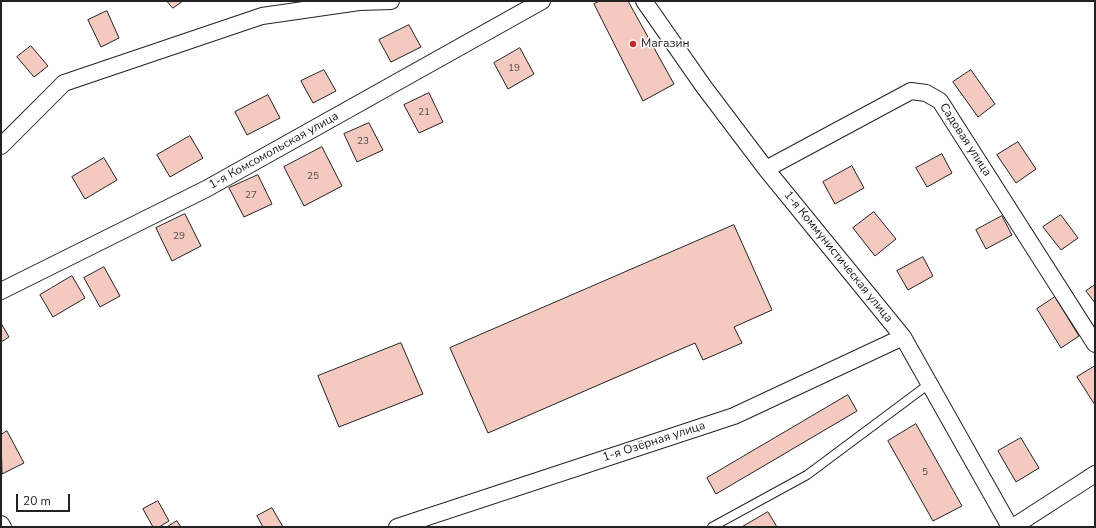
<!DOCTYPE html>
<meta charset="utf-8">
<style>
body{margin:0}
#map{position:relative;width:1096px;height:528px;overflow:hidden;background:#fff;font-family:"Nunito Sans",sans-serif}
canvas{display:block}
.frame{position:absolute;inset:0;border:2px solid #222;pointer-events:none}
.scale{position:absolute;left:16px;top:494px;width:54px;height:18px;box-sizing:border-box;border:2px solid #222;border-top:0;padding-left:5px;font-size:12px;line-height:14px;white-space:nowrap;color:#222;-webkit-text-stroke:3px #fff;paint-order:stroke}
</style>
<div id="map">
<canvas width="1096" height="528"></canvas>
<div class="frame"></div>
<div class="scale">20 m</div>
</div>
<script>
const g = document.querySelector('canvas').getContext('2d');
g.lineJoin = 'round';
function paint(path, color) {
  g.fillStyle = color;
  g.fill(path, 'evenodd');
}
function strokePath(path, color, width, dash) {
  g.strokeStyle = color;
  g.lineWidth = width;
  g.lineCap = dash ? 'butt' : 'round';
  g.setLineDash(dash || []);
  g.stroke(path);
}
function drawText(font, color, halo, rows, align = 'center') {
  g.font = font + ' "Nunito Sans",sans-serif';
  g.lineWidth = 3;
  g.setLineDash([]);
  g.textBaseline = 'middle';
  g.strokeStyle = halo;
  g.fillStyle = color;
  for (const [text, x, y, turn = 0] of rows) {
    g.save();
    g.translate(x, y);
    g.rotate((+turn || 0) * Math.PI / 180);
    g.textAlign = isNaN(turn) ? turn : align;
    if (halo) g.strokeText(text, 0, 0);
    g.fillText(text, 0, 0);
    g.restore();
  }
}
const building = new Path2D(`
 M167,1H183L173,8Z
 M600,1H628L674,84L643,101L594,4Z
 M107,11L119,38L101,47L88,20Z
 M409,25L421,47L391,62L379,40Z
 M31,46L48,66L34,77L17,57Z
 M520,48L534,74L508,89L494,63Z
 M324,70L336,91L313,103L301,81Z
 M971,70L995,104L978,117L953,82Z
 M429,93L443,122L419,133L404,105Z
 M268,95L280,118L247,135L235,112Z
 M369,123L383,150L357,162L344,134Z
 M190,136L203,158L170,177L157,155Z
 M1018,142L1036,169L1016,183L997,155Z
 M322,147L342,186L304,206L284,167Z
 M942,154L952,173L927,187L916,168Z
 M104,158L117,180L85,199L72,177Z
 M852,166L864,188L835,204L823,182Z
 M258,175L272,204L244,217L229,188Z
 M874,212L896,239L875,256L853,228Z
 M185,214L201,246L172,261L156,228Z
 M1061,215L1078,238L1061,250L1043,227Z
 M1002,216L1012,235L986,249L976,230Z
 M734,225L772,310L734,327L742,343L703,360L695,343L488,433L450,348Z
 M923,257L933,276L908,290L897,271Z
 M104,267L120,296L100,307L84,278Z
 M72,276L85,298L53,317L40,295Z
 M1095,285V303L1086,291Z
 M1055,297L1079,336L1061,348L1037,309Z
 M1,323L9,337L1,342Z
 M401,343L423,394L339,427L318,376Z
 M1095,366V405L1077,377Z
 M848,395L857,411L716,494L707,478Z
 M916,424L962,506L933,521L888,441Z
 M7,431L24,463L2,474L1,435Z
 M1021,438L1039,468L1016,482L998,451Z
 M158,501L169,521L159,527H153L143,509Z
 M272,508L283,527H263L257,516Z
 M768,512L777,527H742Z
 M177,521L181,527H167Z`);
paint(building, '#f3c9c0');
strokePath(building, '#222', 1);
const lane = new Path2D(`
 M712,527L807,475L929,384`);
const street = new Path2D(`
 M644,1L704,87L766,169L903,337L1010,527
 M1,146L64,83L262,16L359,2L391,1
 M766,169L911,91L926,93L940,101L1095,344
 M1,291L206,189L542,1
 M1,524L3,527
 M397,527L734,416L903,337
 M1013,527L1095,474`);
strokePath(lane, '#222', 10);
strokePath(street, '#222', 18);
strokePath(lane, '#fff', 8);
strokePath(street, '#fff', 16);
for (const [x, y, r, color] of [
 [633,44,4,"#c62828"]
]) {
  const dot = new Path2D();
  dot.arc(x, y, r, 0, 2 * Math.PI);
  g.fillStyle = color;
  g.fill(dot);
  strokePath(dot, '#fff', 1.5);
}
drawText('10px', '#564c4a', null, [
 ["19",514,69],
 ["21",424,113],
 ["23",363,142],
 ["25",313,177],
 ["27",251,196],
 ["29",179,237],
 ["5",925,473]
]);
drawText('12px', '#222', '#fff', [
 ["Магазин",641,44]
], 'left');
drawText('12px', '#222', '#fff', [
 ["Садовая улица",965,140,57],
 ["1-я Комсомольская улица",274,151,-29],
 ["1-я Коммунистическая улица",838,257,51],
 ["1-я Озёрная улица",654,442,-18]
]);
</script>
